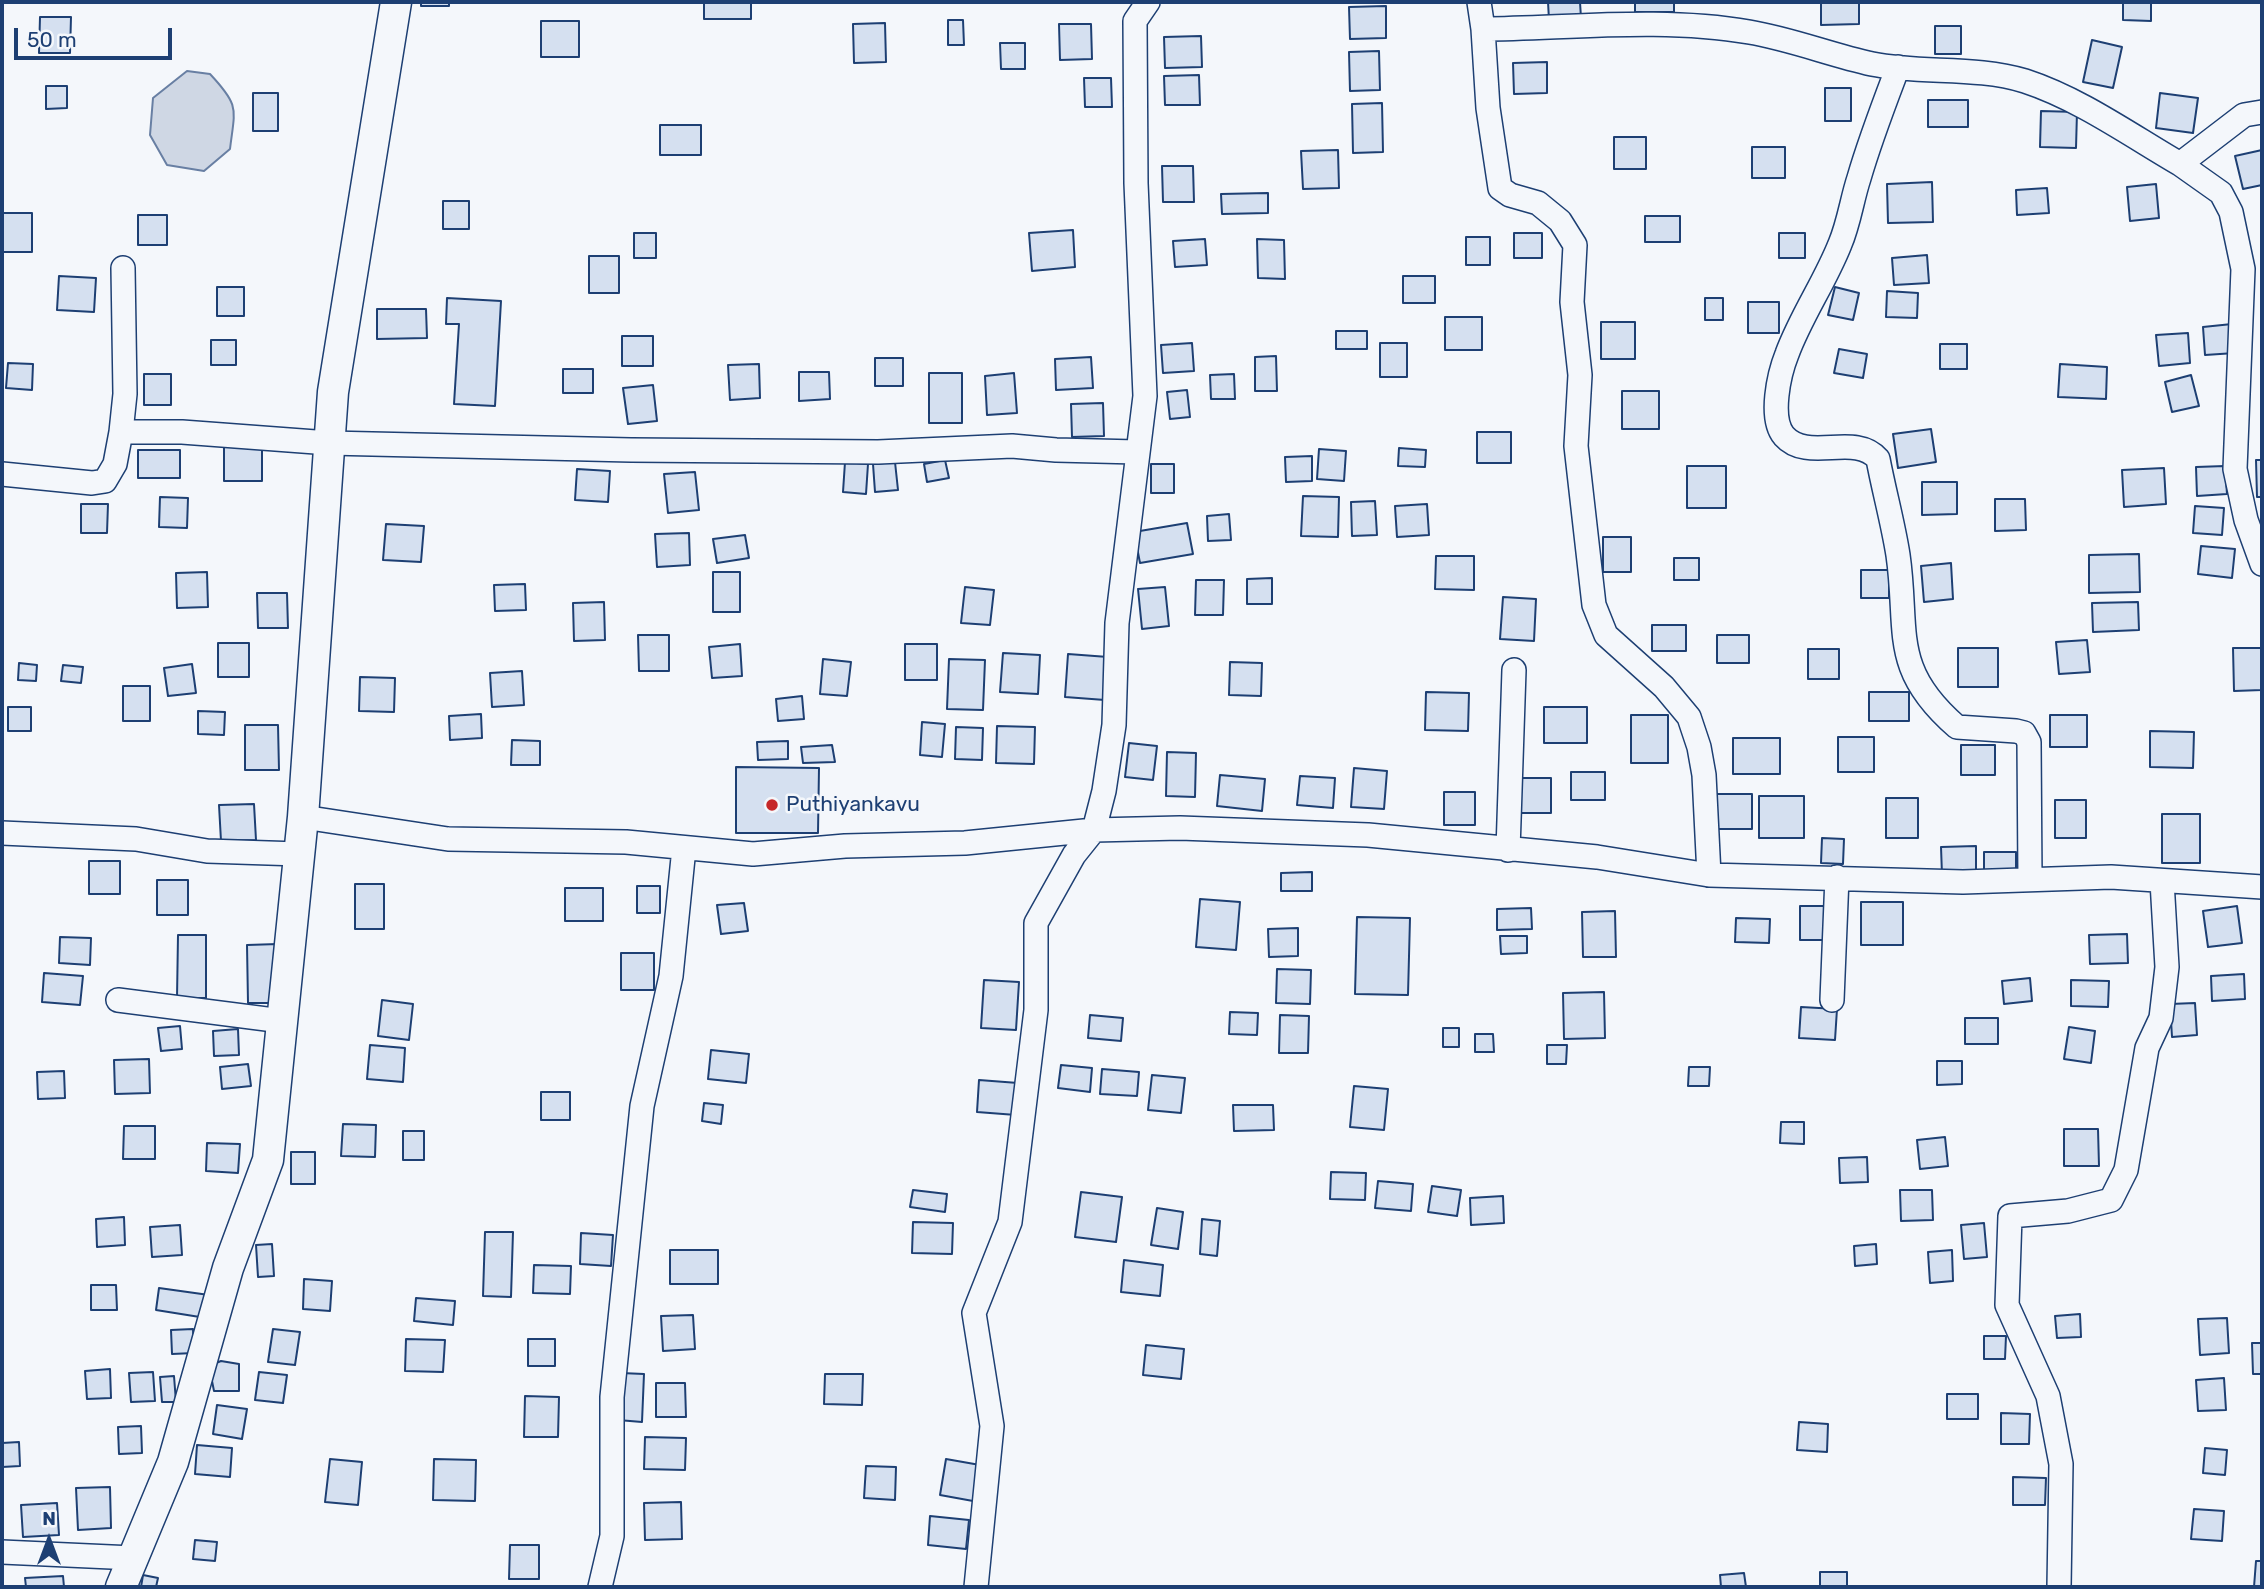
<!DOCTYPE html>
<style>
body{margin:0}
#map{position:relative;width:2264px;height:1589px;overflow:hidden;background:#f4f7fb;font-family:Rubik,sans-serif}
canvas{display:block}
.frame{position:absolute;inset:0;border:4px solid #1d3f73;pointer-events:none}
.north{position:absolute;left:14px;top:1505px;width:70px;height:70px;-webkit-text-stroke:5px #f4f7fb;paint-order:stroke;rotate:0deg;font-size:19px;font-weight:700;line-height:28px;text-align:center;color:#1d3f73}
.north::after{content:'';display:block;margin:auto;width:24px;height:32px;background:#1d3f73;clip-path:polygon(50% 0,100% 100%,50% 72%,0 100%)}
.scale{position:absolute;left:14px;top:28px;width:158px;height:32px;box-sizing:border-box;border:4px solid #1d3f73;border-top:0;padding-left:9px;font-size:21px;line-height:24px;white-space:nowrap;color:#1d3f73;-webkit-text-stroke:5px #f4f7fb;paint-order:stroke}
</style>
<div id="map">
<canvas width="2264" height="1589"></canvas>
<div class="frame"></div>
<div class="north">N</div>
<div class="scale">50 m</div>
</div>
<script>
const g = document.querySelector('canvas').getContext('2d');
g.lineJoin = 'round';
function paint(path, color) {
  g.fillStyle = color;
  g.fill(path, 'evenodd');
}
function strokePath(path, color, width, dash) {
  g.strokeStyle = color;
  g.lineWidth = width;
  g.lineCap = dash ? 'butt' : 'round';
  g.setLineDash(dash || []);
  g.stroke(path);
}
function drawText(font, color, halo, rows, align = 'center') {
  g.font = font + ' Rubik,sans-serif';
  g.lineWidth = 5;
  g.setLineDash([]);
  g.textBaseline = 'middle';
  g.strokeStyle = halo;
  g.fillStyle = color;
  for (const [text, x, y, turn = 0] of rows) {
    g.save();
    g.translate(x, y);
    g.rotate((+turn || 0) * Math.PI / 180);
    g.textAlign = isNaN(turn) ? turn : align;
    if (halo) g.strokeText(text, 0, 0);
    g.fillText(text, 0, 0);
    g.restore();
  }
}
const water = new Path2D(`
 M187,71L210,74C240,106 235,108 230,149L204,171L167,165L150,135L153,98Z`);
paint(water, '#cfd7e4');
strokePath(water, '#687fa3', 2);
const building = new Path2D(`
 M421,2H449V6H421Z
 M704,2H751V19H704Z
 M1548,2H1580L1581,18L1549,20Z
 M1635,2H1674V12H1635Z
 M1821,2H1859V24L1821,25Z
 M2123,2H2151V21L2123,20Z
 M1386,6V38L1350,39L1349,7Z
 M40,17H71L70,53H39Z
 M948,20H963L964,45H948Z
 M541,21H579V57H541Z
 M885,23L886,62L854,63L853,24Z
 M1059,24H1091L1092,59L1060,60Z
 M1935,26H1961V54H1935Z
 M1201,36L1202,67L1165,68L1164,37Z
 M2092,40L2122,47L2113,88L2083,82Z
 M1000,43H1025V69H1001Z
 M1379,51L1380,90L1350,91L1349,52Z
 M1547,62V93L1514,94L1513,63Z
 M1199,75L1200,105H1165L1164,76Z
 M1084,78H1111L1112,107H1085Z
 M46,86H67V108L46,109Z
 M1825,88H1851V121H1825Z
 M253,93H278V131H253Z
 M2160,93L2198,98L2193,133L2156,128Z
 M1928,100H1968V127H1928Z
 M1382,103L1383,152L1353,153L1352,104Z
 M2041,111L2077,112L2076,148L2040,147Z
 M660,125H701V155H660Z
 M1614,137H1646V169H1614Z
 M1752,147H1785V178H1752Z
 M1338,150L1339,188L1303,189L1301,151Z
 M2262,150V185L2243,189L2235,156Z
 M1162,166H1193L1194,202H1163Z
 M1932,182L1933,222L1888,223L1887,184Z
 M2156,184L2159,218L2130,221L2127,187Z
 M2047,188L2049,213L2017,215L2016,190Z
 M1268,193V213L1222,214L1221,194Z
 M443,201H469V229H443Z
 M2,213H32V252H2Z
 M138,215H167V245H138Z
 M1645,216H1680V242H1645Z
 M1073,230L1075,267L1032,271L1029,233Z
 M634,233H656V258H634Z
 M1514,233H1542V258H1514Z
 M1779,233H1805V258H1779Z
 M1466,237H1490V265H1466Z
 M1205,239L1207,265L1175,267L1173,241Z
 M1257,239L1284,240L1285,279L1258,278Z
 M1927,255L1929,283L1894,285L1892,258Z
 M589,256H619V293H589Z
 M59,276L96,278L94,312L57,310Z
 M1403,276H1435V303H1403Z
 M217,287H244V316H217Z
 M1835,287L1859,293L1853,320L1828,315Z
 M1887,291L1918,293L1917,318L1886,317Z
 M447,298L501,301L495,406L454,404L459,324H446Z
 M1705,298H1723V320H1705Z
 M1748,302H1779V333H1748Z
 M377,309H426L427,338L377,339Z
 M1445,317H1482V350H1445Z
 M1601,322H1635V359H1601Z
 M2232,324L2235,353L2205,355L2203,327Z
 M1336,331H1367V349H1336Z
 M2188,333L2190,363L2159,366L2156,335Z
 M622,336H653V366H622Z
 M211,340H236V365H211Z
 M1192,343L1194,371L1163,373L1161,345Z
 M1380,343H1407V377H1380Z
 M1940,344H1967V369H1940Z
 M1839,349L1867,354L1863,378L1834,373Z
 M1276,356L1277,391H1255V357Z
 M1091,357L1093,388L1056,390L1055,359Z
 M875,358H903V386H875Z
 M8,363L33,364L32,390L6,388Z
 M759,364L760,398L730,400L728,365Z
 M2060,364L2107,367L2106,399L2058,397Z
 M563,369H593V393H563Z
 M799,372H829L830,399L799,401Z
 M929,373H962V423H929Z
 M1014,373L1017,413L987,415L985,376Z
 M144,374H171V405H144Z
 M1234,374L1235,399H1211L1210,375Z
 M2191,375L2199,406L2172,412L2165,382Z
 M653,385L657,421L628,424L623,388Z
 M1187,390L1190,417L1170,419L1167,392Z
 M1622,391H1659V429H1622Z
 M1103,403L1104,436L1072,437L1071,404Z
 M1931,429L1936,462L1898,468L1893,434Z
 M1477,432H1511V463H1477Z
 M224,445H262V481H224Z
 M1399,448L1426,450L1425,467L1398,466Z
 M1319,449L1346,451L1344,481L1317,479Z
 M138,450H180V478H138Z
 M1312,456V481L1286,482L1285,457Z
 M945,460L949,478L927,482L924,464Z
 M2256,460H2262V497H2257Z
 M845,462L868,464L866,494L843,492Z
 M895,462L898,490L875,492L873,464Z
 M1151,464H1174V493H1151Z
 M1687,466H1726V508H1687Z
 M2225,466L2227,494L2197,496L2196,467Z
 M2164,468L2166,504L2124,507L2122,470Z
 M577,469L610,471L608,502L575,500Z
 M695,472L699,510L668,513L664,474Z
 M1922,482H1957V514L1922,515Z
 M1303,496L1339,497L1338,537L1301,536Z
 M160,497L188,498L187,528L159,527Z
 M1995,499H2025L2026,530L1995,531Z
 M1375,501L1377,535L1352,536L1351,502Z
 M81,504H108L107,533H81Z
 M1427,504L1429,535L1397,537L1395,506Z
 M2195,506L2224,508L2222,535L2193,533Z
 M1229,514L1231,540L1208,541L1207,516Z
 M1187,523L1193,554L1140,563L1134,532Z
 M386,524L424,526L421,562L383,560Z
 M689,533L690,565L657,567L655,534Z
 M745,535L749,558L717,563L713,539Z
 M1603,537H1631V572H1603Z
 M2201,546L2235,549L2232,578L2198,574Z
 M2139,554L2140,592L2089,593V555Z
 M1436,556H1474V590L1435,589Z
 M1674,558H1699V580H1674Z
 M1951,563L1953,599L1924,602L1921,566Z
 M1861,570H1889V598H1861Z
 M207,572L208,607L177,608L176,573Z
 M713,572H740V612H713Z
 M1272,578V604H1247V579Z
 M1196,580H1224L1223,615H1195Z
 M525,584L526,610L495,611L494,585Z
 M965,587L994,590L990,625L961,623Z
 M1165,587L1169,626L1142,629L1138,589Z
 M257,593H287L288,628H258Z
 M1503,597L1536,599L1534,641L1500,639Z
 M604,602L605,640L574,641L573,603Z
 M2138,602L2139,630L2093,632L2092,603Z
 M1652,625H1686V651H1652Z
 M638,635H669V671H639Z
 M1717,635H1749V663H1717Z
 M2087,640L2090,672L2059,674L2056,642Z
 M218,643H249V677H218Z
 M740,644L742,676L712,678L709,647Z
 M905,644H937V680H905Z
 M1958,648H1998V687H1958Z
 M2233,648H2262V690L2234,691Z
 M1808,649H1839V679H1808Z
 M1003,653L1040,655L1038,694L1000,692Z
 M1068,654L1108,657L1105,700L1065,697Z
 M823,659L851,662L847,696L820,694Z
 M949,659L985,660L983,710L947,709Z
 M1230,662L1262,663L1261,696L1229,695Z
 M19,663L37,665L36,681L18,680Z
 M192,664L196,693L168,696L164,668Z
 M63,665L83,667L81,683L61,681Z
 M522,671L524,705L492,707L490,673Z
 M360,677L395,678L394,712L359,711Z
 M123,686H150V721H123Z
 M1426,692L1469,693L1468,731L1425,730Z
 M1869,692H1909V721H1869Z
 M802,696L804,719L778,721L776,699Z
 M8,707H31V731H8Z
 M1544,707H1587V743H1544Z
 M198,711L225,712L224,735L198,734Z
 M481,714L482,738L450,740L449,716Z
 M1631,715H1668V763H1631Z
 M2050,715H2087V747H2050Z
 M922,722L945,724L942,757L920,755Z
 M245,725H278L279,770H245Z
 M997,726L1035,727L1034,764L996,763Z
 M956,727L983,728L982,760L955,759Z
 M2150,731L2194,732L2193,768L2150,767Z
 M1838,737H1874V772H1838Z
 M1733,738H1780V774H1733Z
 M512,740L540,741V765H511Z
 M788,741V759L758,760L757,742Z
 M1129,743L1157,746L1153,780L1125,777Z
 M832,745L835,762L803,763L801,747Z
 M1961,745H1995V775H1961Z
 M1167,752L1196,753L1195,797L1166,796Z
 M736,767L819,768L818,833H736Z
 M1354,768L1387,771L1384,809L1351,807Z
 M1571,772H1605V800H1571Z
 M1220,775L1265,779L1262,811L1217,806Z
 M1300,776L1335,778L1333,808L1297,805Z
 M1521,778H1551V813H1521Z
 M1444,792H1475V825H1444Z
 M1714,794H1752V829H1714Z
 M1759,796H1804V838H1759Z
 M1886,798H1918V838H1886Z
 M2055,800H2086V838H2055Z
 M254,804L256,840L221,841L219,805Z
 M2162,814H2200V863H2162Z
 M1822,838L1844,839L1843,864L1821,863Z
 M1976,846V874L1942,875L1941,847Z
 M1984,852H2016V871L1984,872Z
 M89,861H120V894H89Z
 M1312,872V891H1281V873Z
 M157,880H188V915H157Z
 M355,884H384V929H355Z
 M637,886H660V913H637Z
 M565,888H603V921H565Z
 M1200,899L1240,902L1236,950L1196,947Z
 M1861,902H1903V945H1861Z
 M744,903L748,931L721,934L717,905Z
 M1800,906H1828V940H1800Z
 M2237,906L2242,943L2208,947L2203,911Z
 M1531,908L1532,929L1497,930V909Z
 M1615,911L1616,957H1583L1582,912Z
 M1357,917L1410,918L1408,995L1355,994Z
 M1736,918L1770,919L1769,943L1735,942Z
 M1298,928V956L1269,957L1268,929Z
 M2127,934L2128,963L2090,964L2089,935Z
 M178,935H206V998H177Z
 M1500,936H1527V953L1501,954Z
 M60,937L91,938L90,965L59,963Z
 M278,944L279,1003H248L247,945Z
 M621,953H654V990H621Z
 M1277,969L1311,970L1310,1004L1276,1003Z
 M44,973L83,976L80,1005L42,1002Z
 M2244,974L2245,999L2212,1001L2211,976Z
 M2030,978L2032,1001L2004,1004L2002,981Z
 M984,980L1019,982L1016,1030L981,1028Z
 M2071,980L2109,981L2108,1007L2071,1006Z
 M1604,992L1605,1038L1564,1039L1563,993Z
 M382,1000L413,1004L409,1040L378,1036Z
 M2195,1003L2197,1035L2172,1037L2170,1004Z
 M1801,1007L1837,1009L1835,1040L1799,1038Z
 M1230,1012L1258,1013L1257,1035L1229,1034Z
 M1090,1015L1123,1018L1121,1041L1088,1038Z
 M1280,1015L1309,1016L1308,1053H1279Z
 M1965,1018H1998V1044H1965Z
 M180,1026L182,1049L161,1051L158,1028Z
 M2069,1027L2095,1031L2091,1063L2064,1059Z
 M1443,1028H1459V1047H1443Z
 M238,1029L239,1055L214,1056L213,1031Z
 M1475,1034H1493L1494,1052H1475Z
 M370,1045L405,1048L403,1082L367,1079Z
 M1547,1045H1567L1566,1064H1547Z
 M711,1050L749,1054L746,1083L708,1079Z
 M149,1059L150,1093L115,1094L114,1060Z
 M1937,1061H1962V1084L1937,1085Z
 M248,1064L251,1086L222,1089L220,1067Z
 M1061,1065L1092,1068L1090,1092L1058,1088Z
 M1689,1067H1710L1709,1086H1688Z
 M1102,1069L1139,1072L1137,1096L1100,1094Z
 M64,1071L65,1098L38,1099L37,1072Z
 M1152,1075L1185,1078L1181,1113L1148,1110Z
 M979,1080L1018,1083L1016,1115L977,1112Z
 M1354,1086L1388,1089L1384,1130L1350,1127Z
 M541,1092H570V1120H541Z
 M704,1103L723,1105L721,1124L702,1121Z
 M1233,1105H1273L1274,1130L1234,1131Z
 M1781,1122H1804V1144L1780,1143Z
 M343,1124L376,1125L375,1157L341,1156Z
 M124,1126H155V1159H123Z
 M2064,1129H2098L2099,1166H2064Z
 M403,1131H424V1160H403Z
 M1945,1137L1948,1166L1920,1169L1917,1140Z
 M207,1143L240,1144L238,1173L206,1171Z
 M291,1152H315V1184H291Z
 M1867,1157L1868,1182L1840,1183L1839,1158Z
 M1331,1172L1366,1173L1365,1200L1330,1199Z
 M1378,1181L1413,1184L1411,1211L1375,1208Z
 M1432,1186L1461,1190L1457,1216L1428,1212Z
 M913,1190L947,1194L945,1212L910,1207Z
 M1900,1190H1932L1933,1220L1901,1221Z
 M1081,1192L1122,1197L1116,1242L1075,1237Z
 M1503,1196L1504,1223L1471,1225L1470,1198Z
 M1157,1208L1183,1212L1178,1249L1151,1245Z
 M124,1217L125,1245L97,1247L96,1219Z
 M1202,1219L1220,1221L1217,1256L1200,1254Z
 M913,1222L953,1223L952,1254L912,1253Z
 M1984,1223L1987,1257L1964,1259L1961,1225Z
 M180,1225L182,1255L152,1257L150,1227Z
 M485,1232H513L511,1297L483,1296Z
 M581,1233L613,1235L611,1266L580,1264Z
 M272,1244L274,1276L258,1277L256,1245Z
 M1876,1244L1877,1264L1855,1266L1854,1246Z
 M670,1250H718V1284H670Z
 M1952,1250L1953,1281L1930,1283L1928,1252Z
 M1124,1260L1163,1265L1160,1296L1121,1292Z
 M534,1265L571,1266L570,1294L533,1293Z
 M304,1279L332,1281L330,1311L303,1309Z
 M91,1285H116L117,1310H91Z
 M159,1288L209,1295L206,1318L156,1310Z
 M416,1298L455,1301L453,1325L414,1321Z
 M2080,1314L2081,1337L2057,1338L2055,1316Z
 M693,1315L695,1349L663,1351L661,1316Z
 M2227,1318L2229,1353L2200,1355L2198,1319Z
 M193,1329L194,1353L172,1354L171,1330Z
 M273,1329L300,1332L295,1365L268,1362Z
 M1984,1336H2006L2005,1359H1984Z
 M406,1339L445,1340L443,1372L405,1371Z
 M528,1339H555V1366H528Z
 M2252,1343H2262V1374H2253Z
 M1146,1345L1184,1349L1181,1379L1143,1375Z
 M221,1361L239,1364V1391H214L209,1366Z
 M110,1369L111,1398L87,1399L85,1371Z
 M153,1372L155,1401L131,1402L129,1373Z
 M259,1372L287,1375L283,1403L255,1400Z
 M621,1373L644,1374L642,1422L618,1420Z
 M825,1374H863L862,1405L824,1404Z
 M174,1376L176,1402H162L160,1377Z
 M2224,1378L2226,1410L2198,1411L2196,1380Z
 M656,1383H685L686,1417H656Z
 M1947,1394H1978V1419H1947Z
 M525,1396L559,1397L558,1437H524Z
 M217,1405L247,1409L242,1439L213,1434Z
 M2001,1413L2030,1414L2029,1444H2001Z
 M1799,1422L1828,1424L1827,1452L1797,1450Z
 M141,1426L142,1453L119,1454L118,1427Z
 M645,1437L686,1438L685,1470L644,1469Z
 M19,1442L20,1466L2,1467V1443Z
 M197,1445L232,1448L230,1477L195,1474Z
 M2205,1448L2227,1450L2225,1475L2203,1473Z
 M330,1459L362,1462L358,1505L325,1502Z
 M434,1459L476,1460L475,1501L433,1500Z
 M946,1459L980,1465L973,1501L940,1495Z
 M866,1466L896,1467L895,1500L864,1498Z
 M2013,1477L2046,1478L2045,1505H2013Z
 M110,1487L111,1528L78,1530L76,1488Z
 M681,1502L682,1539L645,1540L644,1503Z
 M57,1503L59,1535L23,1537L21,1505Z
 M2194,1509L2224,1511L2222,1541L2191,1539Z
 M930,1516L969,1520L966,1549L928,1545Z
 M195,1540L217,1542L215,1561L193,1559Z
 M510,1545H539V1579H509Z
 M2256,1561H2262V1587H2254Z
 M1820,1572H1847V1587H1820Z
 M1744,1573L1746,1587H1721L1720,1575Z
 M143,1575L158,1578L156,1587H141Z
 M63,1576L64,1587H26L25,1578Z`);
paint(building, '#d5e0f0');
strokePath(building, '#1d3f73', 2);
const minor = new Path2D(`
 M1479,2L1483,29
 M1898,67C1884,104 1870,140 1859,178C1852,199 1849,223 1840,244C1825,282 1801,316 1787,354C1779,374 1769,418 1784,436C1808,463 1855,432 1878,459C1884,491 1893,523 1898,555C1909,631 1889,668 1957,727L2016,731L2024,733L2029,742L2030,879
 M2180,164L2221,193L2231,212L2243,269L2235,469L2246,520L2262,564
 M123,268L125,394L121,432H182L329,443L631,450L878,452L1012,446L1056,450L1137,452
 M2,474L92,483L105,481L115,464L121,432
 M303,817L448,839L626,842L753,854L845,846L965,843L1094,830L1104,791L1114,725L1117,623L1145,396L1136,183L1135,21L1148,2
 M2,833L136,839L207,851L299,854
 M1508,850L1514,670
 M1709,875L1704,775L1699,747L1689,717L1664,687L1606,635L1594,605L1576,446L1580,375L1572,302L1575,245L1560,221L1538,203L1510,195L1500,188L1488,108L1483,29C1570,28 1663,17 1749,32C1791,39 1831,55 1872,64C1922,74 1976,66 2025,81C2080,99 2130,135 2180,164L2244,115L2262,112
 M118,1000L282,1021
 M1832,1000L1837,877
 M2,1552L133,1558
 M600,1587L612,1536V1397L642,1106L671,976L684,848
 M976,1587L992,1426L974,1313L1010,1222L1036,1010V923L1074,855L1094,830L1180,828L1368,835L1597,857L1709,875L1963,882L2111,877L2262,887
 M2059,1587L2061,1464L2048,1396L2007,1305L2010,1216L2068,1211L2111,1200L2126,1170L2147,1048L2161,1018L2167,967L2162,881`);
const major = new Path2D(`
 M121,1587L173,1462L228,1268L268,1160L303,817L333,392L396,2`);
strokePath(minor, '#1d3f73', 26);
strokePath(major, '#1d3f73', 33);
strokePath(minor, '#f4f7fb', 23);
strokePath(major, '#f4f7fb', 30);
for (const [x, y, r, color] of [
 [772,805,7,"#c62828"]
]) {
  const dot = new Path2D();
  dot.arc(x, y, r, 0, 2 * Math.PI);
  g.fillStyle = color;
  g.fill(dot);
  strokePath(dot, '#f4f7fb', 2.5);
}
drawText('21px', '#1d3f73', '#f4f7fb', [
 ["Puthiyankavu",786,805]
], 'left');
</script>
